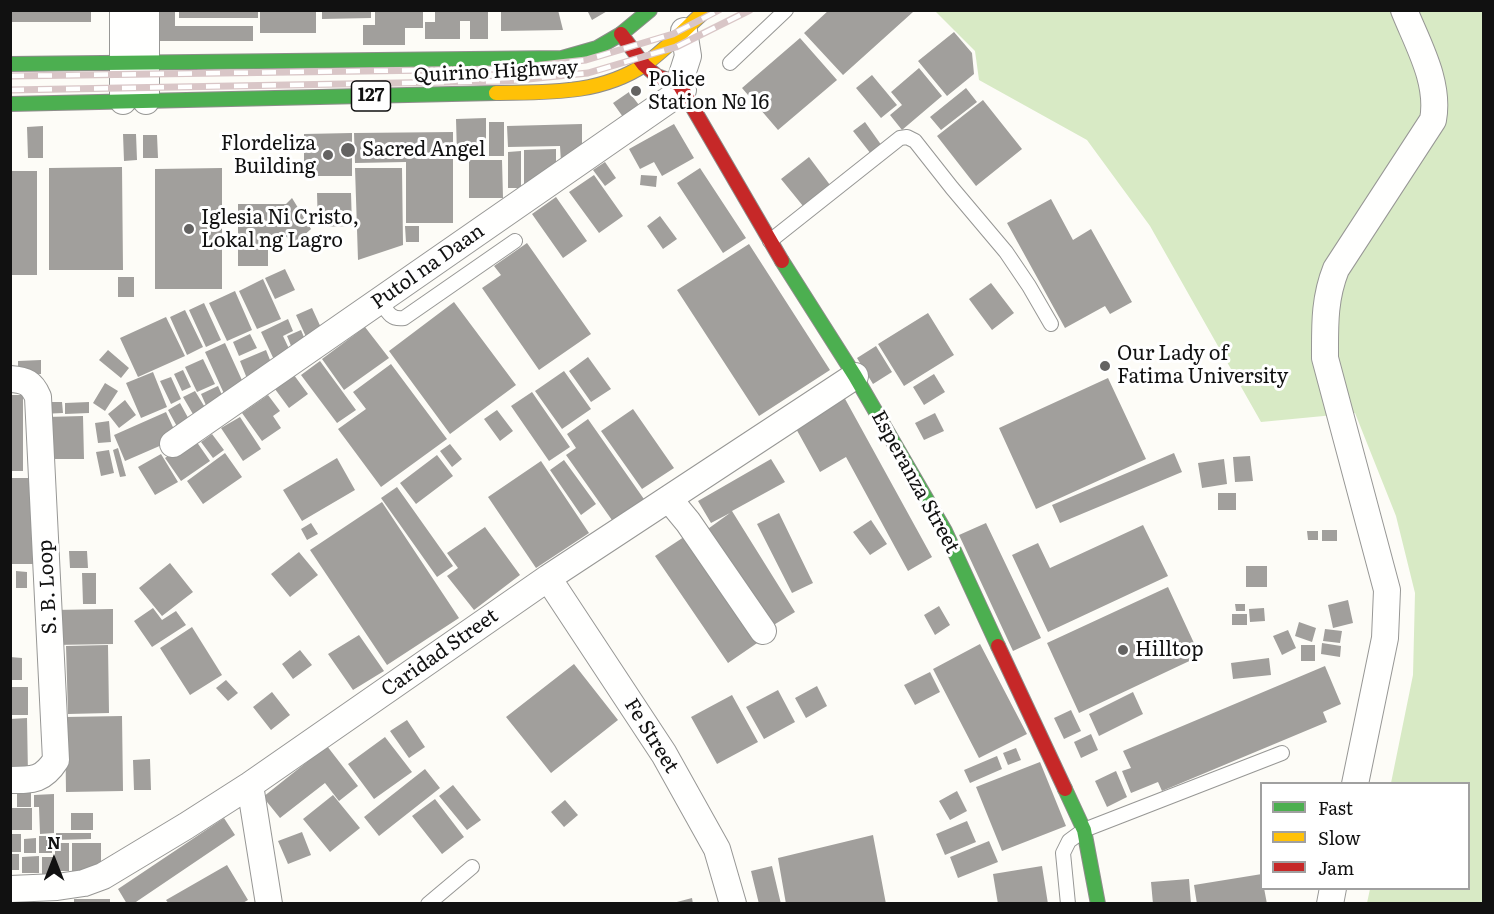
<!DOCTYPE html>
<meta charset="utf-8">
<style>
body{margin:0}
#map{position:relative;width:1494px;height:914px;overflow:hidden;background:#fdfcf7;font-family:Literata,serif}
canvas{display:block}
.frame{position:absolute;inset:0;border:12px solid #111;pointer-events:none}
.legend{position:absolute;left:1260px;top:782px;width:210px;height:108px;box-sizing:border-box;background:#fff;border:2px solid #a0a0a0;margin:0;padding:8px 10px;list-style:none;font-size:18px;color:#111}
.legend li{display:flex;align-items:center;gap:12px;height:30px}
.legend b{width:30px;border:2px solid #a0a0a0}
.north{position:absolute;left:24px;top:830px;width:60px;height:60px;-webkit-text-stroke:4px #fff;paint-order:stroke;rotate:0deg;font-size:16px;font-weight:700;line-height:24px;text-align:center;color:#111}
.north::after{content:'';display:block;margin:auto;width:21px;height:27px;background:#111;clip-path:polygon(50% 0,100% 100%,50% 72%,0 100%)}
</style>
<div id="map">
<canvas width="1494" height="914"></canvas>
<div class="frame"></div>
<ul class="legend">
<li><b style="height:8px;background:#4caf50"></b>Fast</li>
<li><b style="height:8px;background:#ffc107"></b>Slow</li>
<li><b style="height:8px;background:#c62828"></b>Jam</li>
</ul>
<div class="north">N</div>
</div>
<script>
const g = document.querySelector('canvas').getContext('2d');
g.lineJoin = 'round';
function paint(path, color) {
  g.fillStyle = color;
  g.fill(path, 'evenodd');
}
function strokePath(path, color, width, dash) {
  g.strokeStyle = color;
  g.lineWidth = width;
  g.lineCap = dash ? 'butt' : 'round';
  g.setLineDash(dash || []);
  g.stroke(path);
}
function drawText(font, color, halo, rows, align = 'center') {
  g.font = font + ' Literata,serif';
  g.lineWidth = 6;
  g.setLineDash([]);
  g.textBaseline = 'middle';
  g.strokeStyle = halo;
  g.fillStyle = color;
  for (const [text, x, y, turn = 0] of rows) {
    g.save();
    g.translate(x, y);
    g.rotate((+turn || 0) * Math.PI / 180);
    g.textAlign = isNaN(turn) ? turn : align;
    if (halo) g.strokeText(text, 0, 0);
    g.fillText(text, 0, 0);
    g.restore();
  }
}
paint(new Path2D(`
 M935,11H1483V903H1367L1370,889L1468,888V784L1391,783L1413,675L1415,593L1396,516L1355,413L1261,422L1150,226L1087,140L979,80L975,51Z`), '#d8eac5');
paint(new Path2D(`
 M10,10H91V22H10Z
 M160,10H175V26H253V41H160Z
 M179,10H258V18H179Z
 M260,10H316V33H260Z
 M322,10H371V18L322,19Z
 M375,10H423V28H405V45H363V25H375Z
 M435,10H488V39H470V21H460V39H425V22H435Z
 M501,10H558L563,30L501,31Z
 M587,10H609L592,20Z
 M829,10H912L913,12L843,75L804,33Z
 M954,32L972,53L974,74L947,96L918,61Z
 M800,38L837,80L778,130L742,88Z
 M919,68L942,96L902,130L890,115L902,105L891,92Z
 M872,75L897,105L881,118L856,88Z
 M966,88L977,102L941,130L930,117Z
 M629,92L639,105L623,117L613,103Z
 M983,100L1022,149L976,186L937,136Z
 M486,118V155H457L456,119Z
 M489,122H504V156H489Z
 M865,122L882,146L871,154L853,131Z
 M582,124V151L561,162L560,146L508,147L507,126Z
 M674,124L694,158L662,176L654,162L640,169L629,149Z
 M43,126V158H28L27,127Z
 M453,132V223H406V162L355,163L354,133Z
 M352,133V176H304V134Z
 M123,134H136L137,160L124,161Z
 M143,135H157L158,158H143Z
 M240,138H256V151H240Z
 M556,149V165L524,185V150Z
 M521,151V188H508V152Z
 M809,157L830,185L803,206L781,179Z
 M469,160H502L503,198H469Z
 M605,162L616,178L605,186L593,170Z
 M122,167L123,270H49V168Z
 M222,168V289H155V169Z
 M355,168H402L403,245L358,260Z
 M700,168L746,238L723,253L677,183Z
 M10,171H37V275H10Z
 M594,175L623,216L599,233L569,192Z
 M641,175L657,176L656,187L640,185Z
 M317,193H351L352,226L318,227Z
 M556,197L587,241L563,258L532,214Z
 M292,198L311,229L293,245L285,235H268V266H238V204H286Z
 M1051,199L1073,240L1091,229L1132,302L1110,314L1105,306L1065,328L1007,223Z
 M660,216L677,239L663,249L647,226Z
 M405,226H419V242H406Z
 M527,243L591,334L539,370L482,288L501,275L494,266Z
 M749,244L830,370L759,416L677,290Z
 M285,269L295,290L275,299L265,278Z
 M118,277H134V297H118Z
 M263,279L281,319L257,329L239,291Z
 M991,283L1014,313L992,330L969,299Z
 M235,291L252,330L227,341L209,303Z
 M454,302L516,385L450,434L389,351Z
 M204,303L221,340L206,347L189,310Z
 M312,308L323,332L307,339L296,315Z
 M185,310L203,347L187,355L170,317Z
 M928,313L954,355L904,386L878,344Z
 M166,317L185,356L138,377L120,338Z
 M288,319L293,331L283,336L293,357L276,364L261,332Z
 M365,327L389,358L344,390L322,359Z
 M301,330L308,347L294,353L287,336Z
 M250,334L257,348L239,356L233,342Z
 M225,343L246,389L226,398L205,352Z
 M876,346L892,372L873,384L857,358Z
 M108,350L129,368L121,378L99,360Z
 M266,350L274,370L248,381L240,361Z
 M588,357L611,389L591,402L569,371Z
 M203,359L215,384L197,392L185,367Z
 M41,360V374H18V361Z
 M320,361L356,410L337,423L301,375Z
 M391,364L447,439L381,487L338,429L366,409L353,392Z
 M183,370L191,387L182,391L174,374Z
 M291,371L308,394L289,408L272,385Z
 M564,371L591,409L562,429L535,391Z
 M153,372L167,407L141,418L126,383Z
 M934,374L945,392L924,405L913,387Z
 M171,377L181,399L171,404L160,381Z
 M1108,378L1146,459L1036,509L999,428Z
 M105,383L118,391L105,411L93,403Z
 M218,386L226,404L209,412L201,394Z
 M195,391L209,414L197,421L183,397Z
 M532,392L570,447L549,461L511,406Z
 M10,395H23V471H10Z
 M268,395L280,411L273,416L281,428L262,441L242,413Z
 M844,397L932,557L908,571L846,457L820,472L794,425Z
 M125,400L136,415L119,428L108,414Z
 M41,402H62L63,413L41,414Z
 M89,402V413L65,414V403Z
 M180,403L192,425L180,432L168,410Z
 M633,409L674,468L642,489L601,431Z
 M497,410L513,431L500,441L484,419Z
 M166,412L178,438L125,461L114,435Z
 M935,413L944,431L924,440L915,423Z
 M83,416L84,459H46V417Z
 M240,417L261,449L243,461L221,428Z
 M588,419L646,502L614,523L566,455L576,448L567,434Z
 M109,421L111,442L98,443L95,423Z
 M212,434L224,450L213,458L201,442Z
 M194,438L210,461L181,481L165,458Z
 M450,444L462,459L452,467L440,451Z
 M118,448L126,476L120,477L113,450Z
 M109,450L114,473L101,476L96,452Z
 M225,453L242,477L203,504L187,481Z
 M1174,453L1182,472L1060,523L1052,505Z
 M161,454L178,482L155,495L138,467Z
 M437,455L453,476L416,504L400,483Z
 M1250,456L1253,481L1235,482L1233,457Z
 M337,458L355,490L302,521L283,490Z
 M771,459L785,482L732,511L795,612L767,629L705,531L730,513L711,523L698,501Z
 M1224,459L1227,484L1202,488L1198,463Z
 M564,460L596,504L581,515L550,470Z
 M541,461L589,533L536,568L488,497Z
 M10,478H34L37,552L33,564H10Z
 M397,487L453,566L437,577L381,498Z
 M1218,493H1236V510H1218Z
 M382,502L459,618L387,665L310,550Z
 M779,513L813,583L792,593L757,524Z
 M871,520L887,544L870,555L853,532Z
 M311,523L318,534L307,540L301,529Z
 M986,523L1041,638L1013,651L959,535Z
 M1143,525L1168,576L1048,632L1012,555L1038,543L1050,568Z
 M485,527L520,575L474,610L447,576L458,568L447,553Z
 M1322,530H1337V541H1322Z
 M1307,531H1318V540H1308Z
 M690,533L763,639L728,663L655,556Z
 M69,551H87L88,568H70Z
 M299,552L318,575L290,597L271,574Z
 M170,563L193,592L162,616L139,588Z
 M1246,566H1267V587H1246Z
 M16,571L27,572V588H16Z
 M82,573H96V604H83Z
 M1168,587L1200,656L1079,713L1047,643Z
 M1348,600L1353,623L1333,628L1328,605Z
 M1235,604H1245V611H1236Z
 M939,606L950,625L935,635L924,615Z
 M153,608L162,620L176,611L186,625L152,647L134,621Z
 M1264,608L1265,621L1250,622L1249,609Z
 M113,609V644L54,645L53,610Z
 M1232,614H1247V625H1232Z
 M1299,622L1316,628L1312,642L1295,636Z
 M192,627L222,675L190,695L160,648Z
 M1325,629L1342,631L1340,643L1323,641Z
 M1288,630L1296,648L1282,655L1273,636Z
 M359,635L384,671L353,690L328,654Z
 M1322,643L1341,646L1340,657L1321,654Z
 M980,644L1027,734L979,758L933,669Z
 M108,645L109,713L68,714L66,646Z
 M1301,645H1315V661H1301Z
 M300,650L312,665L293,679L282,664Z
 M10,657L22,658V680H10Z
 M1269,658L1271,675L1233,679L1231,663Z
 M574,664L618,720L551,773L506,717Z
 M1325,666L1341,704L1323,712L1327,722L1162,791L1158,782L1131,793L1122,771L1131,768L1123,751Z
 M930,672L940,692L915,705L904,685Z
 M226,680L238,693L228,701L216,688Z
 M817,686L827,706L806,718L795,698Z
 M10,687H28V715H10Z
 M778,690L795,722L764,739L746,707Z
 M272,692L290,715L271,730L253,707Z
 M1133,692L1143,714L1099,736L1089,714Z
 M732,695L758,742L717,764L691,717Z
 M1071,710L1081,731L1064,739L1054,718Z
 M122,716L123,791L66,792L65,717Z
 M27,718L28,775H10V719Z
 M407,720L425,747L409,758L390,731Z
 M1091,734L1098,750L1081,758L1074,742Z
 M385,737L412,772L374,799L348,764Z
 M327,746L358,786L339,801L325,783L280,818L263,797Z
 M1016,748L1021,760L1008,765L1003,753Z
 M997,756L1002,769L970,783L964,770Z
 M150,759L151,790H134L133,760Z
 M1040,762L1066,826L1002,851L976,787Z
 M425,769L440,788L379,836L364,817Z
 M1116,771L1127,797L1107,807L1095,781Z
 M453,785L481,820L467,830L439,796Z
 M957,791L967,811L950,820L939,801Z
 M17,793H31V807H17Z
 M54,794V833L40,834L39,807H34V795Z
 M333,795L360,828L330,852L303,819Z
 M435,799L464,837L442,854L412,816Z
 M565,800L578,815L564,827L551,812Z
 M10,808H32V830H10Z
 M71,813H93V830H71Z
 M224,818L235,835L133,904H127L118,889Z
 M967,821L976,842L945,855L936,834Z
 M302,832L311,855L288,864L278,841Z
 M56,833H91V839L56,840Z
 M10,834H21V852H10Z
 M873,835L886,904H786L778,858Z
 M39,836H52V853H39Z
 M36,838V853H24V839Z
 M989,841L998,862L958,878L950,857Z
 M55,843H69V871H54V877H42V857H55Z
 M72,843H101V871H72Z
 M10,854H19V870H10Z
 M39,856V873H22V857Z
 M227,865L248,900L241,904H169L166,900Z
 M772,866L781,904H759L751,871Z
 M1042,866L1048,904H998L993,874Z
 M1262,874V888H1264L1267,904H1197L1194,885Z
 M1189,879L1191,904H1153L1151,882Z
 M692,898L693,904H673V903Z
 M74,899H110V904H74Z`), '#a19f9c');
const lane = new Path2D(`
 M730,63L786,10
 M770,241L900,138L907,137L915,141L952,188L1006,252L1029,286L1051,324
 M380,300C387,311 390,320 404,318L515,241
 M428,904L472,867
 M1068,904L1063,853L1069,841L1084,830L1282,753`);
const street = new Path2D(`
 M123,10V101
 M146,10V101
 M679,84L688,56L684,31
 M10,379C26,380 32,383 38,397L56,760C43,780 34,780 10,780
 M173,444L683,90
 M669,499L688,522L763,631
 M548,578L664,754L717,849L733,904
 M1355,784L1385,638L1387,590L1325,358C1325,326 1324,299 1336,269L1433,120C1440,82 1418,45 1404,10
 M250,785L269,904
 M10,889L57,887L84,883L103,876L186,826L250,785L548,578L855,376
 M1330,904L1333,888`);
const fast = new Path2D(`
 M10,64L562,58L597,48L621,34L650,10
 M10,104L496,93
 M782,261L855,376L945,531L998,646
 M1065,789L1084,830L1098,904`);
const slow = new Path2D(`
 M496,93C546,92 599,95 644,65C664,51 687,27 706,10`);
const jam = new Path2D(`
 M621,34L644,65L657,76L679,84L782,261
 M998,646L1065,789`);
strokePath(lane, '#979795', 16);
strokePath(street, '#979795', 28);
strokePath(fast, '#8e8d8b', 16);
strokePath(slow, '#8e8d8b', 16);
strokePath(jam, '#8e8d8b', 16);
strokePath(lane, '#fffffe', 14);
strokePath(street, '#fffffe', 26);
strokePath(fast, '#4caf50', 14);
strokePath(slow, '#ffc107', 14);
strokePath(jam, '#c62828', 14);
const rail = new Path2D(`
 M10,76L506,69L586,60L673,34L719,10
 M10,90L508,81L588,73L676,47L750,10`);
strokePath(rail, '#d9c6c7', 7);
strokePath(rail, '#fff', 4.5, [14]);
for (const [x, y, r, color] of [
 [636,91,6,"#646362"],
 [348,150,8,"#646362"],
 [328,155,6,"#646362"],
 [189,229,6,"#646362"],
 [1105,366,6,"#646362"],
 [1123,650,6,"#646362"]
]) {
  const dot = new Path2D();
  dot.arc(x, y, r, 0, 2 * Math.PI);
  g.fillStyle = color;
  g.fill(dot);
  strokePath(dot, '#fff', 2);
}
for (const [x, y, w] of [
 [371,96,39]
]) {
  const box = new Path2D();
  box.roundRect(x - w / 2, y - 15, w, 30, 4.5);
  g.fillStyle = '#fff';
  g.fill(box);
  strokePath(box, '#111', 1.5);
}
drawText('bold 18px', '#111', null, [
 ["127",371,96]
]);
drawText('20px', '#111', '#fff', [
 ["Quirino Highway",496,72,-3],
 ["Putol na Daan",428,267,-35],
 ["Esperanza Street",915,482,61],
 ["S. B. Loop",48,587,-93],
 ["Caridad Street",440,653,-35],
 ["Fe Street",651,736,58]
]);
drawText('20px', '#111', '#fff', [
 ["Police",648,80],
 ["Station № 16",648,103],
 ["Flordeliza",316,144,"right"],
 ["Building",316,167,"right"],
 ["Sacred Angel",362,150],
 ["Iglesia Ni Cristo,",201,218],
 ["Lokal ng Lagro",201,241],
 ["Our Lady of",1117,354],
 ["Fatima University",1117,377],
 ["Hilltop",1135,650]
], 'left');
</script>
